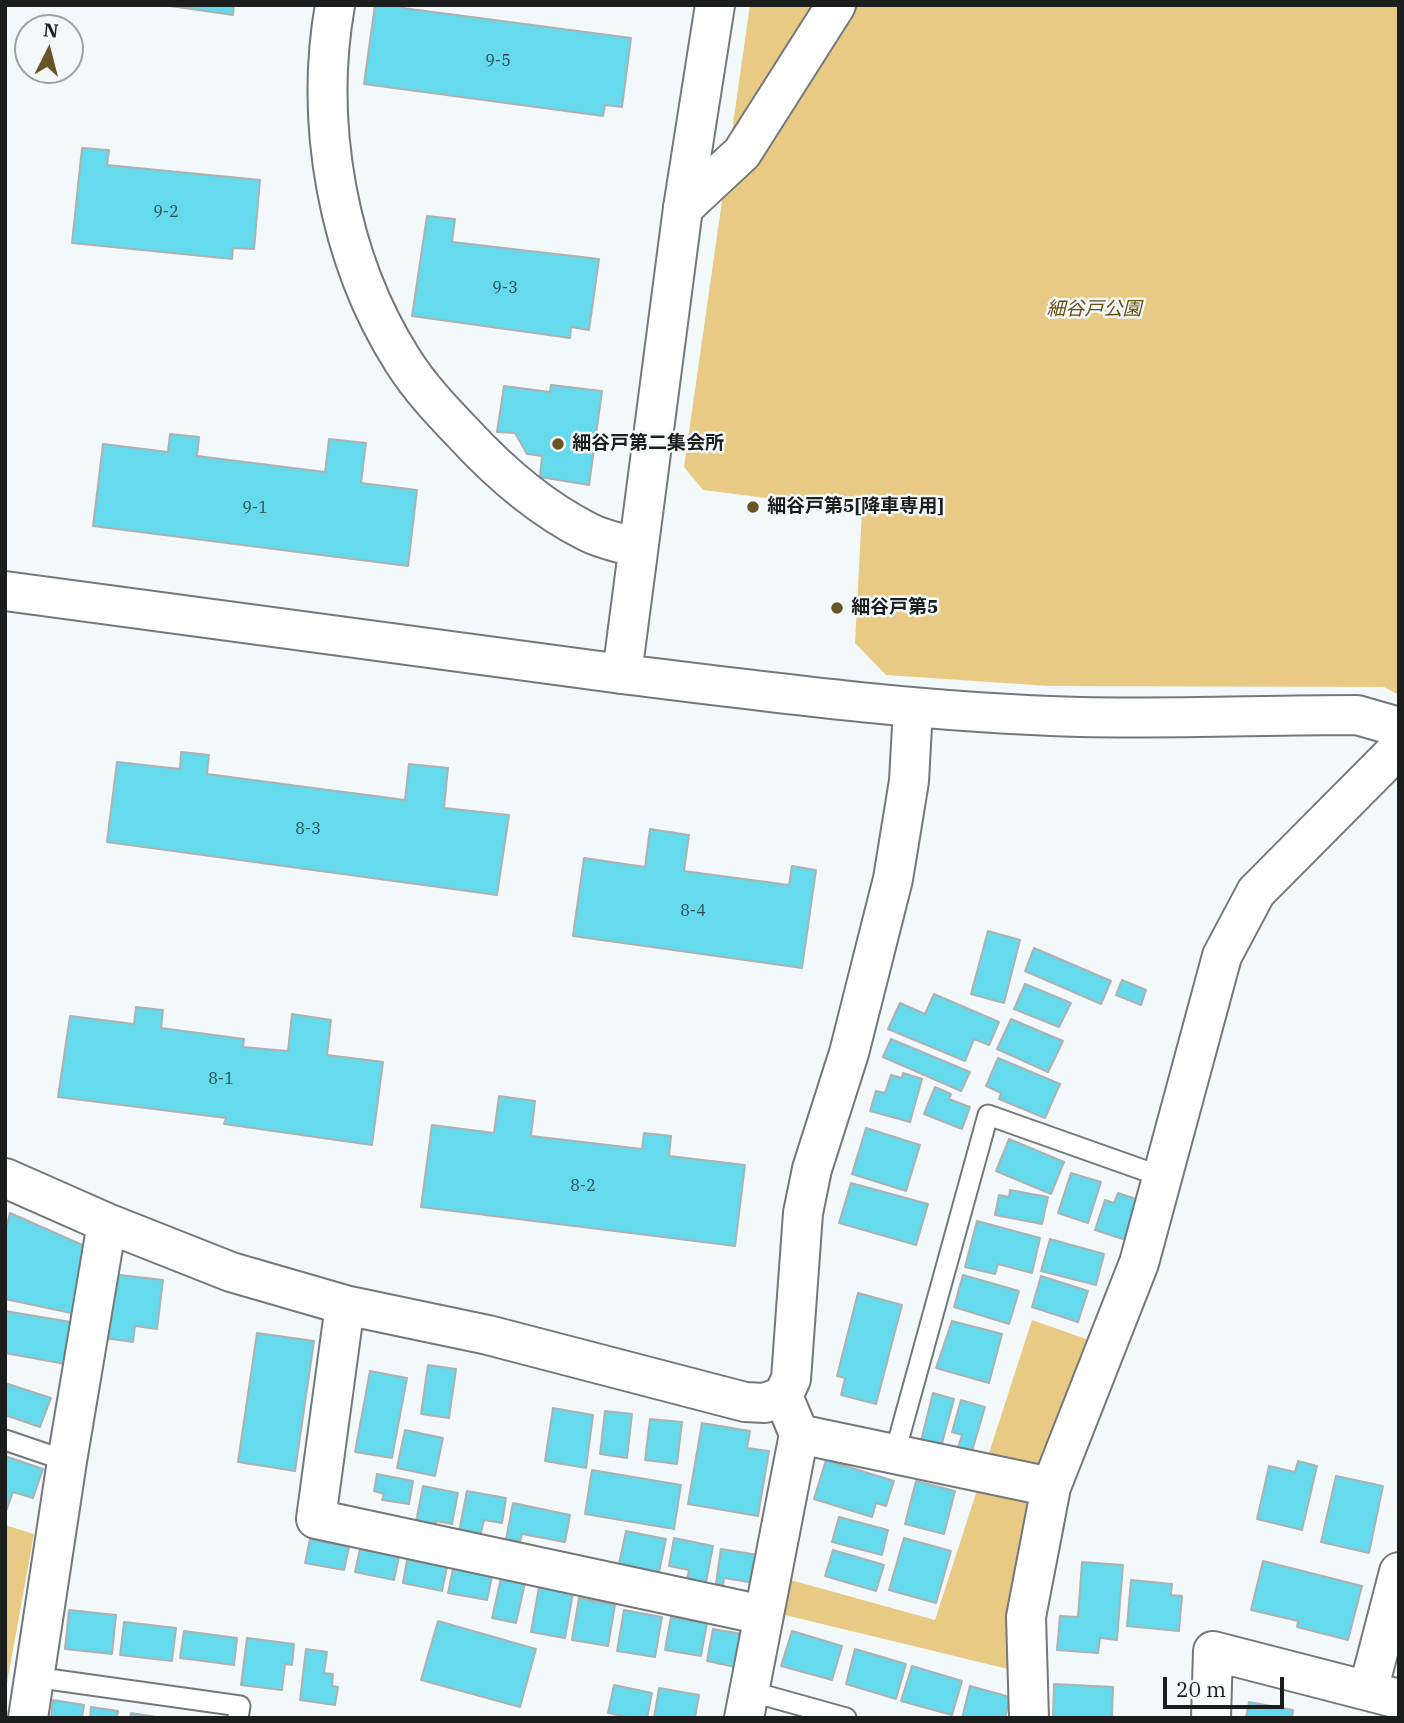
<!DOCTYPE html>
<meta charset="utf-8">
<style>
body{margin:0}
#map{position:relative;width:1404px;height:1723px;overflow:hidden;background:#f3f9fa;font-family:"IBM Plex Serif",serif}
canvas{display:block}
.frame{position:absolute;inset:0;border:7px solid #1c1e1e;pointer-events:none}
.north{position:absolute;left:14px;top:14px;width:70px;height:70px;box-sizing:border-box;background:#f3f9fa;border:2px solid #9da1a2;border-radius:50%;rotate:6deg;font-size:19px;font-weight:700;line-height:28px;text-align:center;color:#1c1e1e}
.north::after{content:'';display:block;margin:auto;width:24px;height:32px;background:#695423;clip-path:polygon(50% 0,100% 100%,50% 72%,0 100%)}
.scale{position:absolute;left:1163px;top:1677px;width:121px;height:32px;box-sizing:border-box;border:4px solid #1c1e1e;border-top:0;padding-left:9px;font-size:21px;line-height:24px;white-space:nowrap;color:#1c1e1e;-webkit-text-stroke:5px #f3f9fa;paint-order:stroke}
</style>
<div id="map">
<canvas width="1404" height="1723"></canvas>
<div class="frame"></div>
<div class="north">N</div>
<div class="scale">20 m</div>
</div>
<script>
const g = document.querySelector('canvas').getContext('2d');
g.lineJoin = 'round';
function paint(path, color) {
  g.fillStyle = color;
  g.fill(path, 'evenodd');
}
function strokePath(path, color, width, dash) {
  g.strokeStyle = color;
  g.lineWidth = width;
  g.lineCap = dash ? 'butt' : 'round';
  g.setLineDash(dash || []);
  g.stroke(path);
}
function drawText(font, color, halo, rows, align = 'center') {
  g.font = font + ' "IBM Plex Serif","Noto Sans JP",serif';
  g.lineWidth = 5;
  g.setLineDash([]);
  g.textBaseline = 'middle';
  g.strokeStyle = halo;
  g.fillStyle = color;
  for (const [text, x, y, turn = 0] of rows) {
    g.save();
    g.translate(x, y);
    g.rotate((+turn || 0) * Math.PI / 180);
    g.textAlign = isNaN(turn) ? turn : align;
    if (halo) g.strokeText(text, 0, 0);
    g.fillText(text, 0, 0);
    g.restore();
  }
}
paint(new Path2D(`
 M750,5H1399V695L1384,687L1049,686L886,675L855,643L862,510L703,490L684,467Z
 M1032,1320L1092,1341L1009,1640L1008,1669L781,1614L787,1579L935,1620Z
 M5,1525L34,1534L5,1694Z`), '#e9ca84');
const building = new Path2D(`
 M163,5H234L233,15Z
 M375,5H403V8L631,38L622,107L605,105L603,116L364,84Z
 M82,148L109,150L107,165L260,180L254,249L233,248L232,259L72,243Z
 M427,216L455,219L452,242L599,259L589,330L571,327L570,338L412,316Z
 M551,385L602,391L589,485L540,477L542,456L527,454L515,433L497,432L504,386L550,392Z
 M170,434L199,437L197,456L325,472L329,439L366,443L361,483L417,490L408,566L93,526L103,444L168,452Z
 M181,752L209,755L207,774L405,800L409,764L448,768L444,808L509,815L497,895L107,842L117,762L180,769Z
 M650,829L689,835L684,871L789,885L792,866L816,870L802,968L573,936L584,858L645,867Z
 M988,931L1020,940L1004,1003L971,994Z
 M1034,948L1111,981L1101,1004L1025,971Z
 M1122,980L1146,990L1141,1005L1116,995Z
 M1025,984L1071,1003L1059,1027L1014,1009Z
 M934,994L999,1022L989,1045L974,1039L965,1061L888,1029L900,1003L925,1014Z
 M136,1007L163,1010L161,1028L244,1039L243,1047L288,1051L292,1014L331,1020L327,1055L383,1062L372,1145L224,1124L226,1118L58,1097L70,1016L134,1024Z
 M1011,1019L1063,1041L1048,1072L997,1049Z
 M891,1039L970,1072L961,1091L883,1057Z
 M998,1058L1060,1084L1045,1118L999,1099L1001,1093L986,1086Z
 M903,1073L922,1079L910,1122L870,1111L876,1091L885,1093L891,1075L902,1078Z
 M935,1087L951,1094L949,1099L970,1107L962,1129L924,1114Z
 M499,1096L535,1101L531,1136L642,1149L644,1133L671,1136L669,1156L745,1165L735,1246L421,1207L432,1125L494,1133Z
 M866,1128L920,1145L906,1191L852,1174Z
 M1009,1139L1064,1162L1051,1194L996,1171Z
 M1071,1173L1101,1182L1088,1223L1058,1213Z
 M851,1183L928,1204L916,1245L839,1223Z
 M1010,1190L1048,1197L1042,1224L995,1215L999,1195L1009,1197Z
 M1118,1193L1139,1200L1126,1240L1095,1230L1105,1200L1114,1203Z
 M10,1213L87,1247L76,1314L5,1299V1234Z
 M977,1221L1040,1238L1032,1273L998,1264L995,1274L965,1267Z
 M1050,1239L1104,1254L1096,1285L1041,1271Z
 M112,1274L163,1280L157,1329L135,1326L133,1342L104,1338Z
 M963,1275L1019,1291L1009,1324L954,1307Z
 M1041,1276L1088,1291L1078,1322L1032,1307Z
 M858,1293L902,1305L876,1404L841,1395L845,1378L837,1376Z
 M5,1311L71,1322L65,1364L5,1353Z
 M952,1321L1002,1334L989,1383L936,1368Z
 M257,1333L314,1341L295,1471L238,1462Z
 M428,1365L456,1369L449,1418L421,1414Z
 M370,1371L407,1378L392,1458L355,1452Z
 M8,1384L51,1398L40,1427L5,1415V1393Z
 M933,1393L954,1399L941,1447L921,1441Z
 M961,1400L985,1407L970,1458L956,1454L962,1435L952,1432Z
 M553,1408L593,1415L586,1468L545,1461Z
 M605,1411L632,1414L627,1458L600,1454Z
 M650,1419L682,1422L677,1464L645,1460Z
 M702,1423L750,1431L747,1448L769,1451L758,1516L688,1504Z
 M405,1430L443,1438L435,1476L397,1468Z
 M5,1456L43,1469L33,1498L13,1492L5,1514Z
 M826,1460L894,1481L886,1506L876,1503L872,1517L814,1499Z
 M1298,1461L1317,1466L1302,1530L1257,1519L1269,1466L1295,1472Z
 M592,1470L681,1485L674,1529L585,1514Z
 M377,1474L413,1481L409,1504L382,1500L384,1494L374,1491Z
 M1336,1476L1383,1486L1369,1553L1321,1542Z
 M916,1481L955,1491L944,1534L905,1524Z
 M423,1486L458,1493L452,1524L436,1521L435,1526L416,1522Z
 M467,1491L506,1498L502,1523L484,1520L480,1537L459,1532Z
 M513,1503L570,1515L565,1542L522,1534L520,1542L506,1539Z
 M839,1517L888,1530L882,1555L832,1542Z
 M626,1531L666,1539L659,1572L619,1564Z
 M674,1538L713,1546L705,1588L686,1584L689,1570L669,1566Z
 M904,1538L951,1551L936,1603L889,1590Z
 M310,1539L349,1547L344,1570L305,1563Z
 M360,1549L399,1557L394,1580L355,1572Z
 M721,1549L765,1556L760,1584L724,1578L723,1585L716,1584Z
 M833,1550L884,1565L876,1591L825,1576Z
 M407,1560L447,1567L442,1591L403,1583Z
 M1263,1561L1362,1586L1348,1640L1297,1627L1298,1621L1251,1610Z
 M1082,1562L1123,1565L1117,1640L1100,1638L1098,1653L1057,1650L1060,1616L1078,1617Z
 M453,1569L492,1577L487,1600L448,1593Z
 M501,1578L525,1583L516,1623L492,1618Z
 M1131,1580L1172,1584L1171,1595L1182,1596L1179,1631L1127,1626Z
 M539,1587L573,1593L565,1638L531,1632Z
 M579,1598L615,1605L608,1646L572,1640Z
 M69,1610L116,1615L112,1654L65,1649Z
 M624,1610L662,1617L655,1657L617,1651Z
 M671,1617L707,1623L701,1656L665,1650Z
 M438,1621L536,1649L520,1707L421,1680Z
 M124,1622L176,1628L172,1661L120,1655Z
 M713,1629L742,1634L735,1667L707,1661Z
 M184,1631L237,1638L234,1665L180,1658Z
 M792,1631L842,1646L832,1680L781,1666Z
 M247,1638L294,1644L292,1665L285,1664L282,1690L241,1685Z
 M306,1649L327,1652L324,1673L333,1674L332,1686L338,1687L335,1705L300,1700Z
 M855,1649L906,1664L896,1699L846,1684Z
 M912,1666L962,1681L952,1715L901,1701Z
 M1054,1684L1113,1687L1112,1718H1053Z
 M614,1685L652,1693L647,1718H633L608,1713Z
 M970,1686L1010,1697L1005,1718H962Z
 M659,1688L699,1695L695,1718H654Z
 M53,1700L84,1705L82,1718H51Z
 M1249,1702L1293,1710L1292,1718H1246Z
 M91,1707L118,1711L117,1718H90Z
 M131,1713L156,1717V1718H130Z`);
paint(building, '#64daec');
strokePath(building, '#acb2b3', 2);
const lane = new Path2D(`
 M5,1440L67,1461
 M894,1456L988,1115L1163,1177
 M34,1677L240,1706L238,1718
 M749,1691L846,1718`);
const street = new Path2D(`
 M335,5C314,124 338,259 403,361C420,388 442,411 464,434C500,473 540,508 588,532C603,540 622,543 638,548
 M683,208L742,153L836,5
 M5,591L622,674
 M5,1178L107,1223L231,1272L345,1305L488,1335L745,1402L765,1403L783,1396L791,1379L803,1213L812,1169L849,1053L893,879L909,781L913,708
 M345,1305L316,1519L763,1615
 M799,1434L1051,1487
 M1368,1691L1399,1572
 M28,1718L67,1461L107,1223
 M744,1718L799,1434L783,1396
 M1029,1718L1026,1617L1051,1487L1139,1263L1222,956L1256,892L1399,748
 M1211,1718L1213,1651L1399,1699`);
const secondary = new Path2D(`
 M715,5L683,208L622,674C775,693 927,713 1081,717C1173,719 1266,715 1357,715L1399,727`);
strokePath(lane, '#73797a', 23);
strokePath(street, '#73797a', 42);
strokePath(secondary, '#73797a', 42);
strokePath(lane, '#fff', 19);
strokePath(street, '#fff', 38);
strokePath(secondary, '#fff', 38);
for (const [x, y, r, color] of [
 [558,444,7,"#695423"],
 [753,507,7,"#695423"],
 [837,608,7,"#695423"]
]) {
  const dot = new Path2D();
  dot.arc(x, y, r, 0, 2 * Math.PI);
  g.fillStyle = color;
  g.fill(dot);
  strokePath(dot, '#f3f9fa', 2.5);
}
drawText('16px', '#2e4d52', null, [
 ["9-5",498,61],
 ["9-2",166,212],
 ["9-3",505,288],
 ["9-1",255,508],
 ["8-3",308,829],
 ["8-4",693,911],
 ["8-1",221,1079],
 ["8-2",583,1186]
]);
drawText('italic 19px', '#664e0d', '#f3f9fa', [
 ["細谷戸公園",1094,310]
]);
drawText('bold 19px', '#1c1e1e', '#f3f9fa', [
 ["細谷戸第二集会所",572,444],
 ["細谷戸第5[降車専用]",767,507],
 ["細谷戸第5",851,608]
], 'left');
</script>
